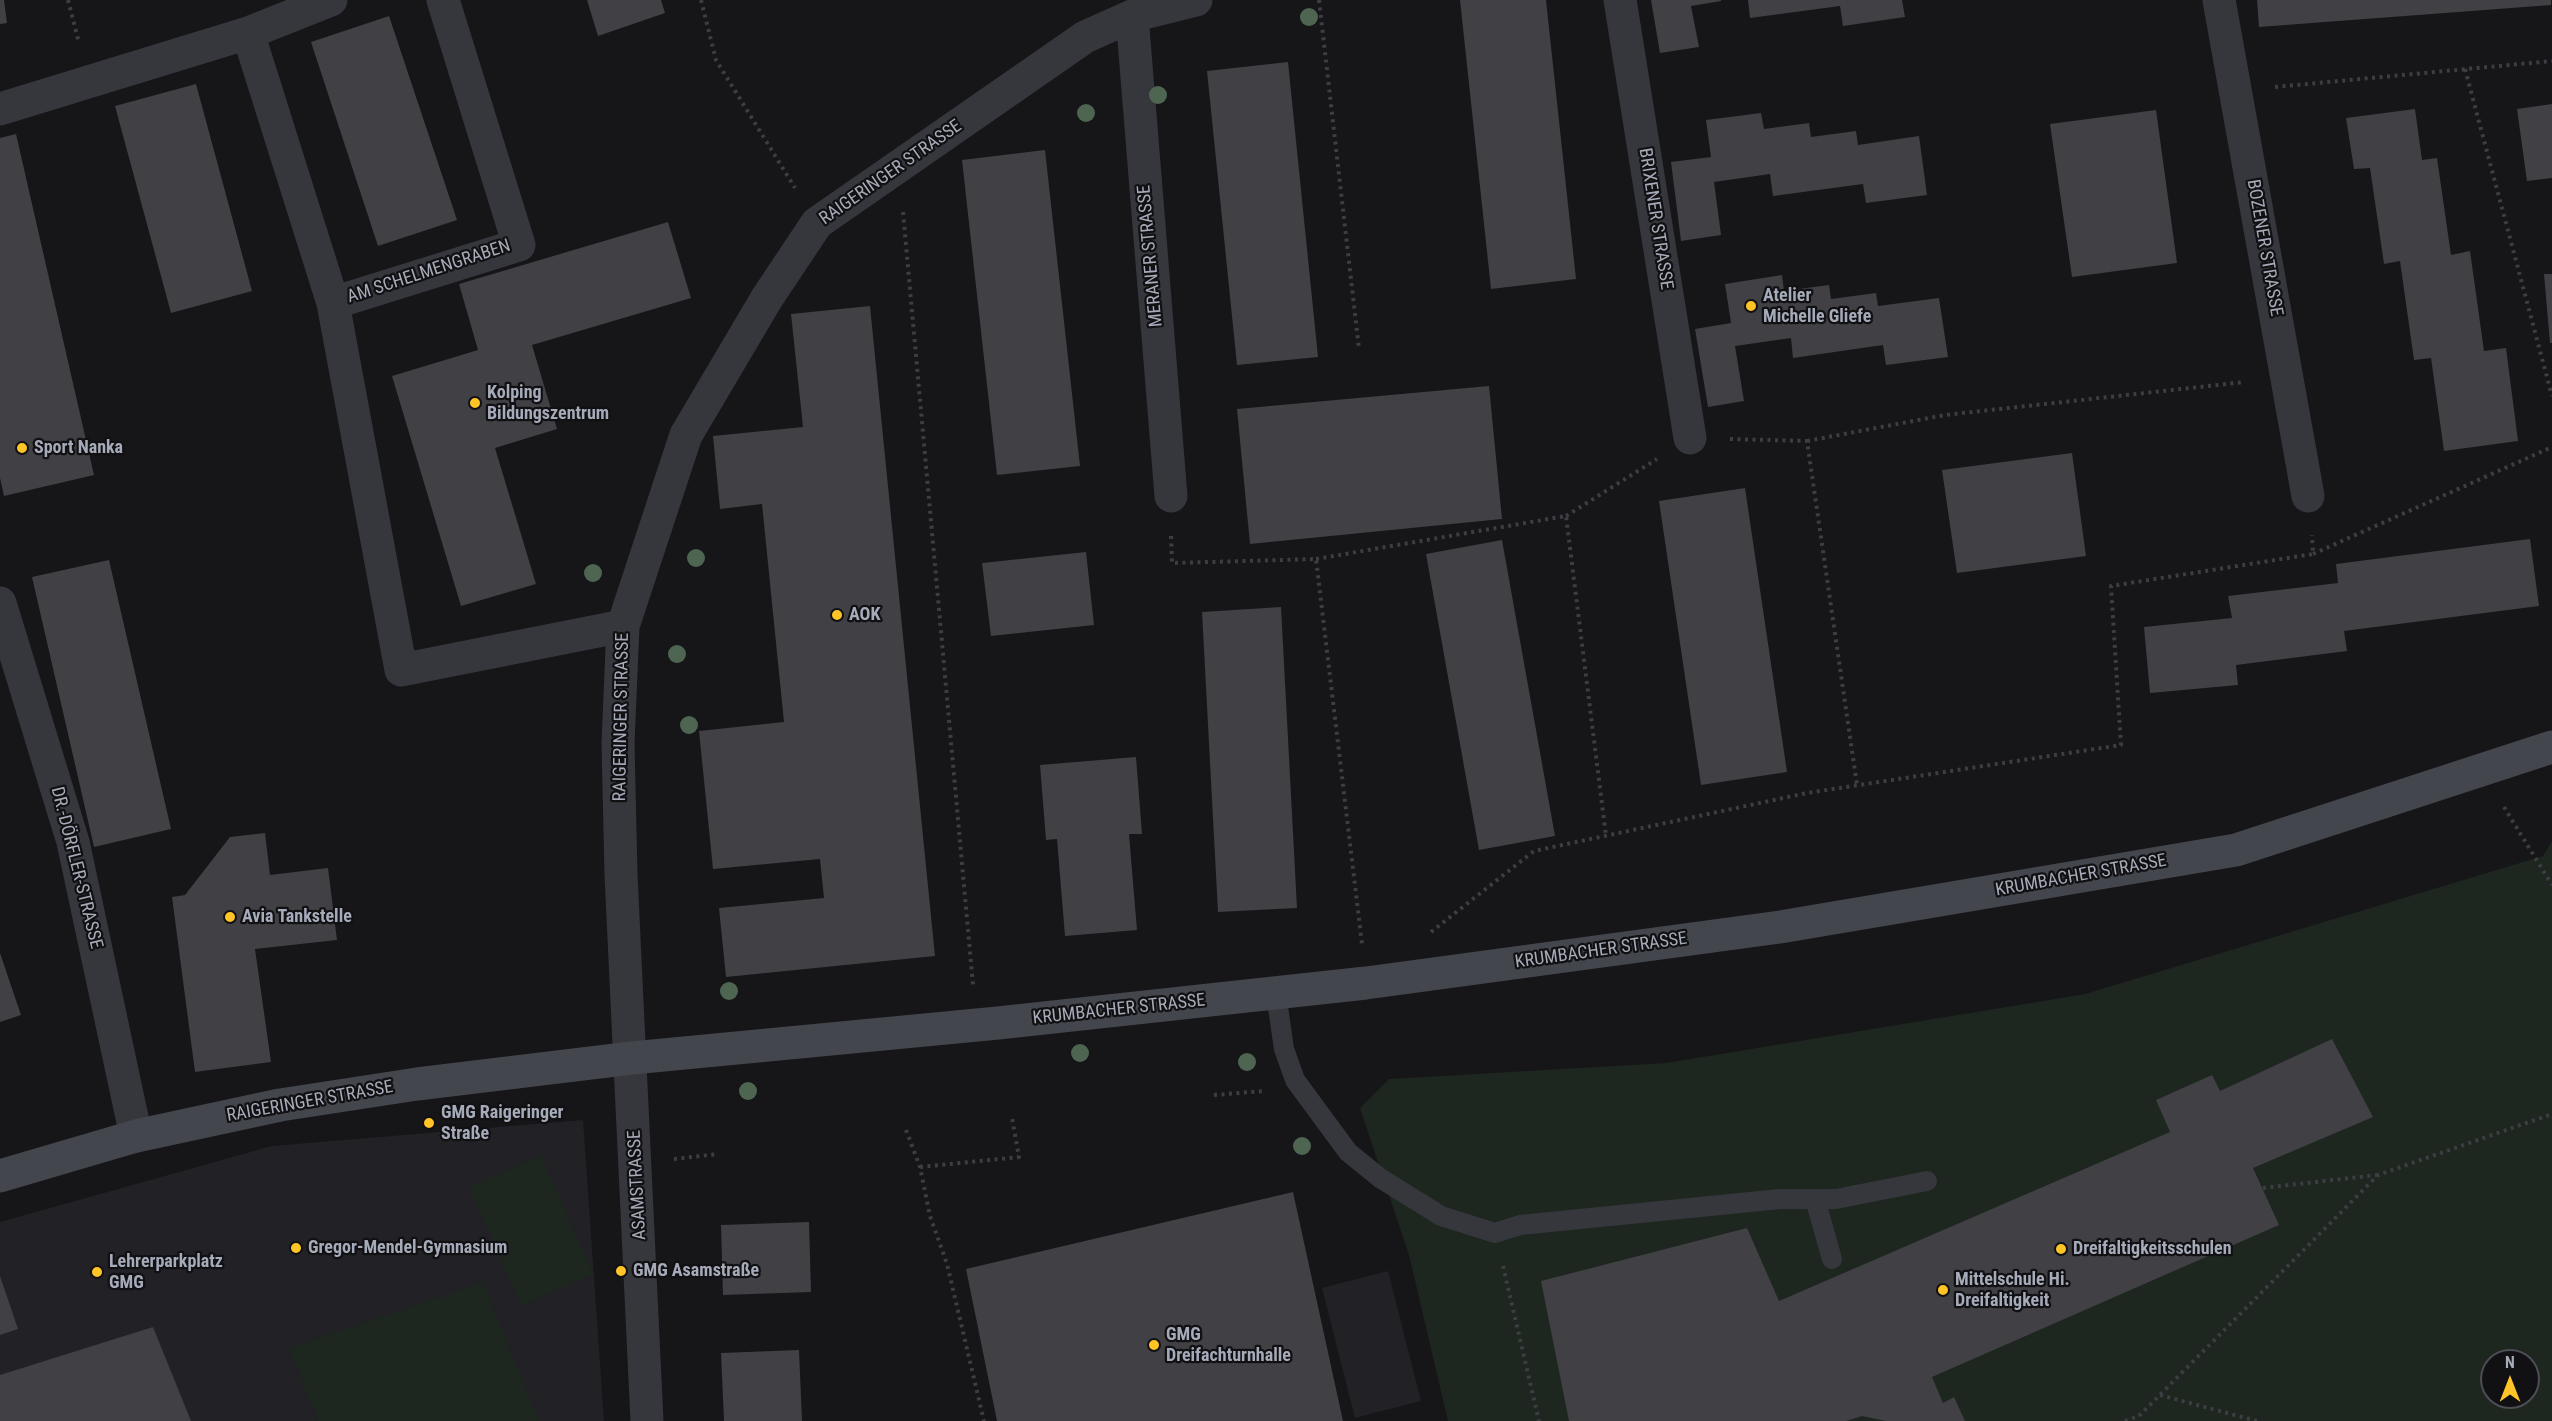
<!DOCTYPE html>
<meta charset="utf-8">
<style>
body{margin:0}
#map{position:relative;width:2552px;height:1421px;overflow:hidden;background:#161518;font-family:"Roboto Condensed",sans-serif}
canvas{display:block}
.north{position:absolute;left:2480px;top:1349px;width:60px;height:60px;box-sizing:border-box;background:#111013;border:2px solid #4d4e55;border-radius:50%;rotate:0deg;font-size:16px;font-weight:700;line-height:24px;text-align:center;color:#a6abb9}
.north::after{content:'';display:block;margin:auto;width:21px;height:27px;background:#ffc426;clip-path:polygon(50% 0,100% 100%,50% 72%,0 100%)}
</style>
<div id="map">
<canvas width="2552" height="1421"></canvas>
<div class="north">N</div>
</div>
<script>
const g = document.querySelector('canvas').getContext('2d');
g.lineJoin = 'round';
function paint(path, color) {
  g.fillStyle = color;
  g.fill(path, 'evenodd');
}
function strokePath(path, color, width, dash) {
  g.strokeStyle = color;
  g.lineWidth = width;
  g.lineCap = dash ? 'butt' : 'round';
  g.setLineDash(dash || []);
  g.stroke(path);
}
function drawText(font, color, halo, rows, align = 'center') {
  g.font = font + ' "Roboto Condensed",sans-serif';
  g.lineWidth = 4.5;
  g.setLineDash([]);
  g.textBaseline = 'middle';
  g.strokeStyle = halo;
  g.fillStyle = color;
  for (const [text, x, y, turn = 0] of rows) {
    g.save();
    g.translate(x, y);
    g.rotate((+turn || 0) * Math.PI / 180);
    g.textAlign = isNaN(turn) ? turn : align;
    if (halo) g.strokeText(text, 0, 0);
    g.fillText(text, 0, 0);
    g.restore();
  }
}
paint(new Path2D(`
 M583,1120L604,1421H0V1222L272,1146Z
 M1388,1271L1421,1401L1355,1418L1322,1288Z`), '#222125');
paint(new Path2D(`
 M2552,841V1421H1448L1409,1255L1360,1108L1389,1079L1666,1063L2085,994L2543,856ZM2492,1361H2528V1397H2492Z
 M541,1155L593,1274L521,1306L469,1187Z
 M483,1282L539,1421H318L289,1348Z`), '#1d261f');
paint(new Path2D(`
 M0,0H4L7,23L0,24Z
 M587,0H661L665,13L598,36Z
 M1460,0H1546L1576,279L1491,289Z
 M1651,0H1721V1L1691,6L1699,47L1660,53Z
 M1748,0H1902L1905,17L1843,26L1840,6L1750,18Z
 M2257,0H2551V5L2259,27Z
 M389,16L457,220L378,246L311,42Z
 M1288,62L1318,357L1237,365L1207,71Z
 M196,84L252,291L171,313L115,106Z
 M2552,104V178L2527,181L2517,109Z
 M2415,109L2422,160L2437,158L2451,255L2470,251L2484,351L2506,348L2518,441L2444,451L2431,358L2414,360L2400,261L2384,264L2370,168L2354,169L2346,118Z
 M2156,110L2177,263L2072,277L2050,124Z
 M1761,113L1764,129L1809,123L1811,137L1856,131L1858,145L1919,136L1927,195L1866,203L1863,184L1773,196L1770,174L1714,182L1721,235L1681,241L1671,162L1711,157L1706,120Z
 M16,134L94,475L4,496L0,478V138Z
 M1045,150L1080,466L997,475L962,160Z
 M668,222L691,298L532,345L557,429L495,448L536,584L461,606L392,376L478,350L459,284Z
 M2544,274H2552V343H2550Z
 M1782,275L1784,291L1829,285L1831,299L1876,293L1878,306L1939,298L1948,357L1886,365L1883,345L1793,358L1791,338L1735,346L1744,401L1708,407L1695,329L1731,323L1725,284Z
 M870,306L935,956L726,977L719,908L824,898L820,859L713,869L699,731L784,722L762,504L720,509L713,436L803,427L791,314Z
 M1489,386L1502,519L1250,544L1237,409Z
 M2072,453L2086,556L1957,573L1942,470Z
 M1745,488L1787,772L1701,785L1659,501Z
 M2530,539L2539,606L2344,631L2347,651L2236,665L2238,685L2150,693L2144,627L2232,618L2228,596L2338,583L2336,564Z
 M1502,540L1555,836L1479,850L1426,554Z
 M1086,552L1094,625L991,636L982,563Z
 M109,560L171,829L94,847L32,577Z
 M1281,607L1297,908L1218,912L1202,612Z
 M1136,757L1142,834H1129L1137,930L1065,936L1057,839L1046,840L1040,765Z
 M265,833L270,875L328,868L337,940L255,949L271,1062L195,1072L172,897L185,895L230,837Z
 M0,953L21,1015L0,1022Z
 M2332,1039L2373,1117L2253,1168L2279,1225L1932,1377L1943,1403L1954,1397L1965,1421H1886L1862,1416L1846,1421H1569L1541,1281L1747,1228L1779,1301L2170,1132L2156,1100L2212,1075L2220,1091Z
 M1293,1192L1343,1421H997L966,1269Z
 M809,1222L811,1292L723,1295L721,1225Z
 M0,1276L18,1329L0,1335Z
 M153,1327L191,1421H0V1375Z
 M799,1350L802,1421H724L721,1353Z`), '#404045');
strokePath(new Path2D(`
 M68,0L79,43
 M701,0L716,60L795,188
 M1319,0L1359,349
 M2465,69L2552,396
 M2275,87L2552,61
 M903,212L973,985
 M1730,439L1807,441L1857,785
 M1807,441L1945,415L2245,382
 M1566,516L1657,459
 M1171,536L1172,563L1316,559L1362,944
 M2313,554L2552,447
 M1316,559L1566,516L1606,836
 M2504,807L2552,885
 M1431,932L1534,851L1807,793L2121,745L2111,586L2313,554L2312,535
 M1214,1095L1264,1091
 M906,1130L920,1167L930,1216L947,1264L984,1421
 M674,1159L718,1154
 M920,1167L1019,1157L1012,1118
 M2263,1188L2377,1175
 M1503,1266L1539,1421
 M2160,1395L2257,1421
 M2125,1421L2139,1416L2378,1175L2552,1114`), '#3c3e44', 4, [3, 4.5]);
strokePath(new Path2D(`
 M1276,993L1284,1049L1295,1080L1348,1152L1380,1178L1441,1216L1495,1233L1520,1225L1780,1199H1836L1927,1181
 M1815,1199L1832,1259`), '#36373d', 20);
strokePath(new Path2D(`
 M1620,0L1690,438
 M2219,0L2308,496
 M1132,16L1171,496
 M248,33L333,303L401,670L623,626
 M0,109L248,33L331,0
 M333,303L519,245L443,0
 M0,603L73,842L136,1136
 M647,1421L621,875L618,743L623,626L686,435L767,298L817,223L1085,37L1132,16L1196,0`), '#36373d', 33);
strokePath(new Path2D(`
 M0,1176L136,1136L280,1105L417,1084L632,1058L998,1023L1366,983L1780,927L2236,850L2552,747`), '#44464d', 33);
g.fillStyle = '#4e6552';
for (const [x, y] of [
 [1309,17],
 [1158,95],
 [1086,113],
 [696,558],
 [593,573],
 [677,654],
 [689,725],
 [729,991],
 [1080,1053],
 [1247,1062],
 [748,1091],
 [1302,1146]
]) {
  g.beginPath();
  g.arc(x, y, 9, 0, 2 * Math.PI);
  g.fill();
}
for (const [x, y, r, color] of [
 [1751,306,6,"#ffc426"],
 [475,403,6,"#ffc426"],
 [22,448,6,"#ffc426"],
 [837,615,6,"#ffc426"],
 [230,917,6,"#ffc426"],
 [429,1123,6,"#ffc426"],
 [296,1248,6,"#ffc426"],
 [2061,1249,6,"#ffc426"],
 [621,1271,6,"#ffc426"],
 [97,1272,6,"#ffc426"],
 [1943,1290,6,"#ffc426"],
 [1154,1345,6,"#ffc426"]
]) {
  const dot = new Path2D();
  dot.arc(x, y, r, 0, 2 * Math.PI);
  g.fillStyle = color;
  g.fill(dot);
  strokePath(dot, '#111013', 2);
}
drawText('18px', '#a6abb9', '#111013', [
 ["RAIGERINGER STRASSE",891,173,-35],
 ["BRIXENER STRASSE",1655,219,81],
 ["BOZENER STRASSE",2264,248,80],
 ["MERANER STRASSE",1151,256,-95],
 ["AM SCHELMENGRABEN",429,272,-18],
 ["RAIGERINGER STRASSE",622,717,-89],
 ["DR.-DÖRFLER-STRASSE",76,868,76],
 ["KRUMBACHER STRASSE",2081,876,-10],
 ["KRUMBACHER STRASSE",1601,951,-8],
 ["KRUMBACHER STRASSE",1119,1010,-6],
 ["RAIGERINGER STRASSE",310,1102,-10],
 ["ASAMSTRASSE",638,1185,-93]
]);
drawText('bold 18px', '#a6abb9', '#111013', [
 ["Atelier",1763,296],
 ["Michelle Gliefe",1763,317],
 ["Kolping",487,393],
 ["Bildungszentrum",487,414],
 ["Sport Nanka",34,448],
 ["AOK",849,615],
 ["Avia Tankstelle",242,917],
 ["GMG Raigeringer",441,1113],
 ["Straße",441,1134],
 ["Gregor-Mendel-Gymnasium",308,1248],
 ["Dreifaltigkeitsschulen",2073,1249],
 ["Lehrerparkplatz",109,1262],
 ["GMG",109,1283],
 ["GMG Asamstraße",633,1271],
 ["Mittelschule Hi.",1955,1280],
 ["Dreifaltigkeit",1955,1301],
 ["GMG",1166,1335],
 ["Dreifachturnhalle",1166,1356]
], 'left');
</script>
